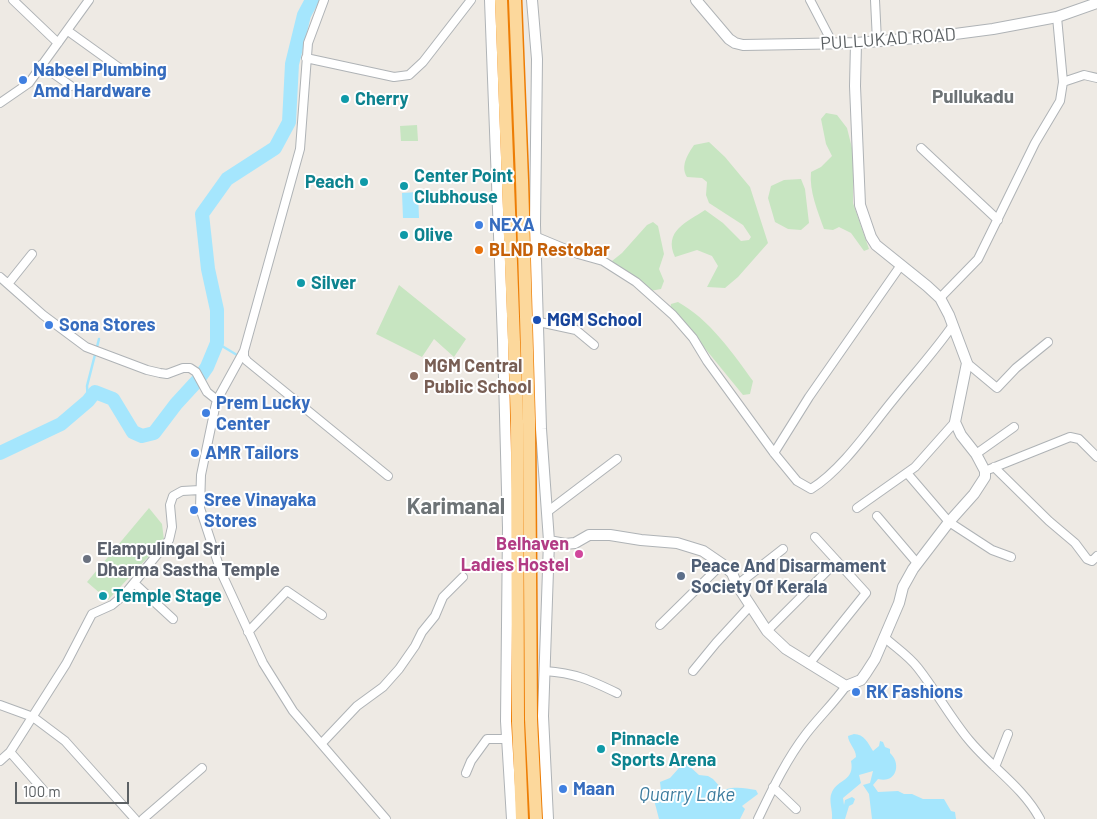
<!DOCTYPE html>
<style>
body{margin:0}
#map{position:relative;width:1097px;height:819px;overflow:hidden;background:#eeeae4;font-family:Barlow,sans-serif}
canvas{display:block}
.scale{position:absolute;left:15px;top:782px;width:114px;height:22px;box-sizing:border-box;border:2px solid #5c6164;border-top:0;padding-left:6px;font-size:15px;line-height:18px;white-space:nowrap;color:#5c6164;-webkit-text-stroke:4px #fff;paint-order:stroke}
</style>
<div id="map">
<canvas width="1097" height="819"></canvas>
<div class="scale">100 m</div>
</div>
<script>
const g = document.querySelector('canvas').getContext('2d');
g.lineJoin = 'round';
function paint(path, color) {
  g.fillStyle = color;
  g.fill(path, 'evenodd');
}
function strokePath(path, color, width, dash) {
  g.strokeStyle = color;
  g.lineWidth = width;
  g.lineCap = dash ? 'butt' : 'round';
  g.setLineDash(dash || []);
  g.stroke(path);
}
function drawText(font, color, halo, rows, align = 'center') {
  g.font = font + ' Barlow,sans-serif';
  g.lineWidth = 4;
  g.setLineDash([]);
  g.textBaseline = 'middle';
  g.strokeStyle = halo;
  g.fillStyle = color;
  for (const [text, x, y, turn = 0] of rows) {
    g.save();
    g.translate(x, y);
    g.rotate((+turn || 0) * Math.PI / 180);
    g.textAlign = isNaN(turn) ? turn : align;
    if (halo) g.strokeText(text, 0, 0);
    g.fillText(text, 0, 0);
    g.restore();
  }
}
paint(new Path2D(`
 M826,113L837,115L847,128L853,152V203L869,249L864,251L851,233L839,227L833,230L824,229C818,212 809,191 811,172L821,167L832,156L826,144L821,119Z
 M417,125L418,141H401L400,126Z
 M709,142L725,157L750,187L768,243L738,277L725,288L707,287L718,266L712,256L697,250L675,257C663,231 687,222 705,210L723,223L741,241L749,240L751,237L743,225L709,203L706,195L707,182L702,178L687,177C680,166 688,154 694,145Z
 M801,179L805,189L809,223L801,230L788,229L775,222L768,198L771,186L784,180Z
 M653,222L658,226L664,254L659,269L664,281L661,289L650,291L614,267L612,261L622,253L647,225Z
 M399,285L466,339L454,357L434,339L422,357L376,334Z
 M678,302C709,319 733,353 753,381L750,394L743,395L690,330L670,310L671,304Z
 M149,508L162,524L164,540L108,600L87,582Z`), '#c7e5c1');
paint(new Path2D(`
 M418,192L419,218H403L402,193Z
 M854,734C864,734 868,743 873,751L879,746L880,741L883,742L885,747L890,749V753C902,764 896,784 878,779L873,785L878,792L898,791L904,794H912L923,799H944L951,811L955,812L956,819H872L869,794L863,785L870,783L873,771L859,775L861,783L843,798L844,805L845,800L852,797L855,799L853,804L849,806L845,819H832C833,810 828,800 832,792C838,779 855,781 851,761L856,757C856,749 848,743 848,736Z
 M681,762L686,763L699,775L708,776L713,779L723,790C735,786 745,788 756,790L758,794L742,806L745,809L740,819H659L653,796L661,790L660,782L670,778L679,768L677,765L678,763Z`), '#a5e6fd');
strokePath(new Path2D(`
 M217,343L237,355
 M88,401L87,386L99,339`), '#a5e6fd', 2.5);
strokePath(new Path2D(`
 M0,453L61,424L88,401L95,392L113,399L133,432L142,436L154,433L176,404L198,380L207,367L217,343V310L208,269L202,214L227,179L275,148L289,122L292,64L304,15L312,0`), '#a5e6fd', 14);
const minor = new Path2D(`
 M13,0L58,43
 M324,0L308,43L300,149L244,351L217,400L215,408L201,475L200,508L221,572L263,663L293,711L386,819
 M810,0L833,44
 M875,0L877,41
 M68,31L125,72
 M306,58L394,77L409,75L423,62L471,0
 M41,65L71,86
 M1063,82L1084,75L1097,78
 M0,103L29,83L89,0
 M921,148L998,220
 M537,237L578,254L603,261L636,282L673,315L693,338L707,361L774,453L797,481L811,489C842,470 870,428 893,400C913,375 935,351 953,325
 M0,277L43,315L86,347L147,370L160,373L167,374L183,368H190L196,372L207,392L217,400
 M8,284L32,254
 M940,298L978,259L1035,143L1060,101L1063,82L1057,17
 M539,322L576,330L594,345
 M244,351V357L247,361L388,476
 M967,363L997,388L1016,368L1048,342
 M774,453L809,397L901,265
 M976,454L1014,427
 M994,467L1049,521L1075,543L1087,559L1092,561L1097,556
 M990,469L1070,437L1079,439L1097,457
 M907,473L949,522L992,550L1011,557
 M857,508L915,467L955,422
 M547,512L617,459
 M877,516L917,563
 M134,583L173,619
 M737,585L783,549
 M660,625L722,564
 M767,631L837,561
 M248,632L287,591L322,615
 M884,637C895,647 909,656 918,668C936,691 950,717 969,740C991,767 1023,787 1040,819
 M809,664L866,593L815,537
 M545,671C575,673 590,680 617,693
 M693,671L716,643L750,606
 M0,705L33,717L65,741L135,819
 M322,743L357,706L383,687L399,669L415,646L422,632L435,616L443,597L463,577
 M10,752L45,792
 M0,761L10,752L66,664L92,614L112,605L124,595L169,540L172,527L170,505L173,496L182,491L200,490
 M995,767L1008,734
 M466,773L471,761L487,739H507
 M773,787L796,809
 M143,819L202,768
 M758,819C772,790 786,760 806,734C819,717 834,703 846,686`);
const tertiary = new Path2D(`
 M490,0L503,340L508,528L506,721L512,819
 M532,0L537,59L535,225L541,429L549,541L543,716L548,819
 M696,0L729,39L735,43L743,45L856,43L940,36L993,29L1057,17L1097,3
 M549,541L565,544L575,543L589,535H610L641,540L677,543L703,551L722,564L732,573L737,585L767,631L786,649L846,686L861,680L866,673L875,659L899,603L903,587L913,569L949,522L974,494L985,477V471L976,454L961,435L955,422L967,363L949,315L940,298L927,286L876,245L871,237L860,205L855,86L856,43`);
const trunk = new Path2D(`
 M501,0L517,421L518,722L522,819
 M515,0L522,180L529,419L531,719L536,819`);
strokePath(minor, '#afb3b6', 10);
strokePath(tertiary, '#afb3b6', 12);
strokePath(trunk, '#ed7d05', 15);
strokePath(minor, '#fff', 8);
strokePath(tertiary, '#fff', 10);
strokePath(trunk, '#fcd89c', 12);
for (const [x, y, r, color] of [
 [23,80,5,"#3f7fe0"],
 [345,99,5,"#0f9aa8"],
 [364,182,5,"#0f9aa8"],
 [404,186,5,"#0f9aa8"],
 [479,225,5,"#3f7fe0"],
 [404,235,5,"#0f9aa8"],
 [479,250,5,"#e8710a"],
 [301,283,5,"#0f9aa8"],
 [537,320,5,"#1a4fb4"],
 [49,325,5,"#3f7fe0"],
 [414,376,5,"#8d6e63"],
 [206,413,5,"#3f7fe0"],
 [195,453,5,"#3f7fe0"],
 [194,510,5,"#3f7fe0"],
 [579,554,5,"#d1479c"],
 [87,559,5,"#6b7280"],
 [681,576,5,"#5c6f8a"],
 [103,596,5,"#0f9aa8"],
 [856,692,5,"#3f7fe0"],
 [601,749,5,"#0f9aa8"],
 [563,789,5,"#3f7fe0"]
]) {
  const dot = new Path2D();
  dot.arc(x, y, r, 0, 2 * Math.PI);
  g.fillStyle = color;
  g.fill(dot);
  strokePath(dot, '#fff', 2);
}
drawText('18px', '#5c6164', '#fff', [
 ["PULLUKAD ROAD",888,39,-4]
]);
drawText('bold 18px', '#366cbe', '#fff', [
 ["Nabeel Plumbing",33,70],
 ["Amd Hardware",33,91],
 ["NEXA",489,225],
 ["Sona Stores",59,325],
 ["Prem Lucky",216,403],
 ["Center",216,424],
 ["AMR Tailors",205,453],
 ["Sree Vinayaka",204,500],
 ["Stores",204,521],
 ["RK Fashions",866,692],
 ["Maan",573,789]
], 'left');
drawText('bold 18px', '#0d838f', '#fff', [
 ["Cherry",355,99],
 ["Center Point",414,176],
 ["Clubhouse",414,197],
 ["Peach",354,182,"right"],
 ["Olive",414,235],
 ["Silver",311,283],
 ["Temple Stage",113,596],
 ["Pinnacle",611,739],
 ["Sports Arena",611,760]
], 'left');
drawText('bold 18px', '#c56008', '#fff', [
 ["BLND Restobar",489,250]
], 'left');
drawText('bold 18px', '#164399', '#fff', [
 ["MGM School",547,320]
], 'left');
drawText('bold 18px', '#785e54', '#fff', [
 ["MGM Central",424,366],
 ["Public School",424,387]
], 'left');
drawText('bold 18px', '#b23c85', '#fff', [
 ["Belhaven",569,544],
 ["Ladies Hostel",569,565]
], 'right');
drawText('bold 18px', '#5b616d', '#fff', [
 ["Elampulingal Sri",97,549],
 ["Dharma Sastha Temple",97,570]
], 'left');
drawText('bold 18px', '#4e5e75', '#fff', [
 ["Peace And Disarmament",691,566],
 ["Society Of Kerala",691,587]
], 'left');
drawText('bold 19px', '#6d7376', '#fff', [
 ["Pullukadu",973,97]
]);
drawText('italic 19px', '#3d7c9e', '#fff', [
 ["Quarry Lake",687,795]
]);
drawText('bold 22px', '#6d7376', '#fff', [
 ["Karimanal",456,507]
]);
</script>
